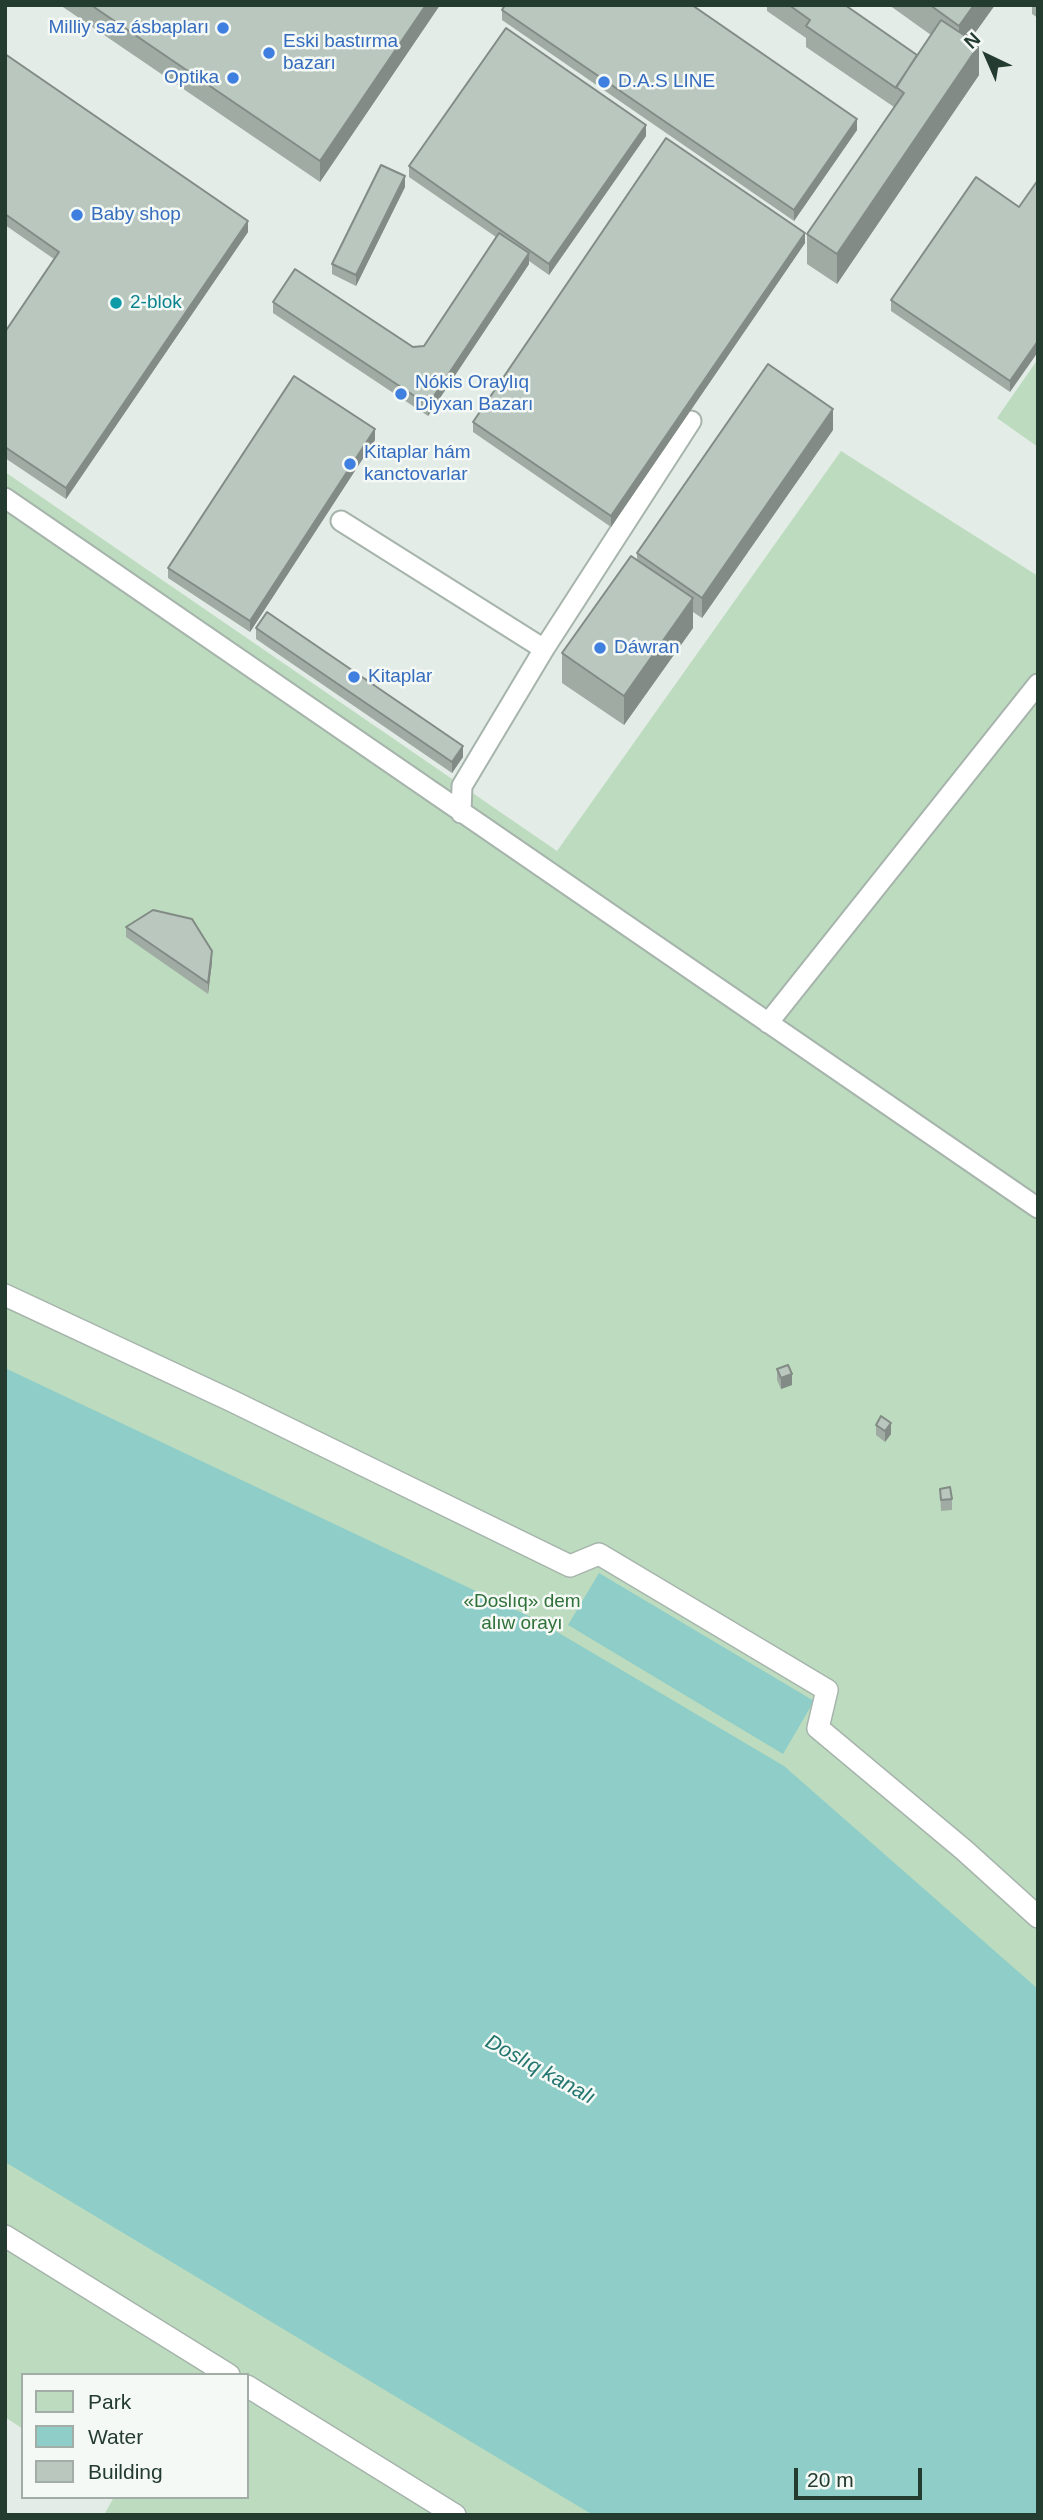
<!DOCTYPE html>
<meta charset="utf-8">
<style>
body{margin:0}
#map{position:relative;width:1043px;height:2520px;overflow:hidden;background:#e3ece6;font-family:Arial,sans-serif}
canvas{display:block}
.frame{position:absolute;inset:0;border:7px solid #243c30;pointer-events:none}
.legend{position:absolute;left:21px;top:2373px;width:228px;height:126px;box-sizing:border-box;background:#f4f9f5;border:2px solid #a1ada6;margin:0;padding:9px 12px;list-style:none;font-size:21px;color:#243c30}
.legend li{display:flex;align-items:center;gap:14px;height:35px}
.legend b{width:35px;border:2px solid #a1ada6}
.north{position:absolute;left:952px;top:21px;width:70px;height:70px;-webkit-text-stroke:5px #f4f9f5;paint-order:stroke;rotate:316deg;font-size:19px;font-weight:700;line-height:28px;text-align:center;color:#243c30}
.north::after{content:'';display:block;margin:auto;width:24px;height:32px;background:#243c30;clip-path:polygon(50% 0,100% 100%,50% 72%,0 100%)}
.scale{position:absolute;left:794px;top:2468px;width:128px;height:32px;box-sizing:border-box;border:4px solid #243c30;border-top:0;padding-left:9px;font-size:21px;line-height:24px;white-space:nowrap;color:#243c30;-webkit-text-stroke:5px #f4f9f5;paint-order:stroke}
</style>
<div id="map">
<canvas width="1043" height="2520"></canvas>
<div class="frame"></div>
<ul class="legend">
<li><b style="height:19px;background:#bddcbf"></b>Park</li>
<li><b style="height:19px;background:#8fcdc8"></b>Water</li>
<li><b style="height:19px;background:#b9c7be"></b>Building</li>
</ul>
<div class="north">N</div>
<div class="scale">20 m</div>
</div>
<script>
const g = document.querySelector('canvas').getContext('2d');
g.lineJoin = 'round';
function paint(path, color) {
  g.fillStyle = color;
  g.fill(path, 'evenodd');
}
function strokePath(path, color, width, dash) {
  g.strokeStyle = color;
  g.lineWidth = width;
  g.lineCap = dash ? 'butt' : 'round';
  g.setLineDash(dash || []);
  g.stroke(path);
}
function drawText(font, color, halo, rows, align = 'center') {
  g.font = font + ' Arial,sans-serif';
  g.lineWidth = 5;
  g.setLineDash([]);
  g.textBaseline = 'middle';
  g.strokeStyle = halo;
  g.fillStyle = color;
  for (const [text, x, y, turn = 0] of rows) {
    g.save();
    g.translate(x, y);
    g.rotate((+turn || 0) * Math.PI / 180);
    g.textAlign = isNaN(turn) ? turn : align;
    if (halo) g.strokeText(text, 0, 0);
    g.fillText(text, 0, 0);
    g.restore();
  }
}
paint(new Path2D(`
 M1038,359V447L997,418Z
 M841,451L1038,576V2515H104L114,2497H247V2375H23V2429L5,2417V472L557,851Z`), '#bddcbf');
paint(new Path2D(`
 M5,1368L537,1620L784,1766L1038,1989V2515H593L5,2162Z
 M599,1573L814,1701L783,1754L568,1625Z`), '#8fcdc8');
const service = new Path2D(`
 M5,498L1038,1208
 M341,521L544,649L462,786L461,813
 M544,649L691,421
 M768,1023L1038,684`);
const pedestrian = new Path2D(`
 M5,1295L232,1401L570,1566L599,1554L827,1690L818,1728L964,1850L1038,1917
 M5,2236L229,2375
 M247,2386L455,2515`);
strokePath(service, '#a6b4ac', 23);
strokePath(pedestrian, '#a6b4ac', 24);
strokePath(service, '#fff', 19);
strokePath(pedestrian, '#fff', 21);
paint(new Path2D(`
 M60,5H440L320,182Z
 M767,5H845L917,55L931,35L889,5H995L970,40L979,75L837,284L807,264V234L894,107L806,47V38L767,11Z
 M1032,5H1038V18L1032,14Z
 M502,10L857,130L794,221L502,20Z
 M5,54L248,232L66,499L5,458V332L54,259L5,225Z
 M646,136L549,275L529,261V264L428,416L273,313V302L413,347L424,346L496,237L409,177V166Z
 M405,187L356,286L332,274V264Z
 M1019,207L1010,392L891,311V300Z
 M805,243L611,527L473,432V422Z
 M833,430L702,618L693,612V628L624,725L562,683V653L637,560V553Z
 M375,440L250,632L168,578V568Z
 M256,628L463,757L452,773L256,639Z
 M126,927L212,962L208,994L126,937Z
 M777,1369L792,1385L781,1389L777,1380Z
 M876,1425L891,1434L885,1442L876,1435Z
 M940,1489L952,1499V1510L941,1511Z`), '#9faba3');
paint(new Path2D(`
 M426,5H440L320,182V161Z
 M974,5H995L959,55V26Z
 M979,45V75L837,284V254Z
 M857,119V130L794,221V210Z
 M646,125V136L549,275V264Z
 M405,176V187L356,286V275Z
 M248,221V232L66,499V488Z
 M805,233V243L611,527V516Z
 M529,253V264L428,416V405Z
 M1038,341V352L1010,392V381Z
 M833,409V430L702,618V598Z
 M375,429V440L250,632V621Z
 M693,598V628L624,725V696Z
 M463,746V757L452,773V762Z
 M212,951V962L208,994V983Z
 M792,1374V1385L781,1389V1378Z
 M891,1423V1434L885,1442V1431Z`), '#828b85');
const building = new Path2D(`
 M91,5H426L320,161Z
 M505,5H692L857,119L794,210L502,10Z
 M789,5H845L917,55L896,88L806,26L810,20Z
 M930,5H974L959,26Z
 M941,20L979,45L837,254L807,234L904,93L896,87Z
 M506,28L646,125L549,264L409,166Z
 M5,54L248,221L66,488L5,447V332L59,252L5,214Z
 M666,138L805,233L611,516L473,422Z
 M381,165L405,176L356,275L332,264Z
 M976,177L1019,207L1038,180V341L1010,381L891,300Z
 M499,233L529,253L428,405L273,302L295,269L413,347L424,346Z
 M768,364L833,409L702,598L637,553Z
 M294,376L375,429L250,621L168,568Z
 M631,556L693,598L624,696L562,653Z
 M267,612L463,746L452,762L256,628Z
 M153,910L192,919L212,951L208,983L126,927Z
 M788,1365L792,1374L781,1378L777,1369Z
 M881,1416L891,1423L885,1431L876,1425Z
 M950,1487L952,1499L941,1500L940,1489Z`);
paint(building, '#b9c7be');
strokePath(building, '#828b85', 2);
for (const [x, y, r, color] of [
 [223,28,7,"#3f7fe0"],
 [269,53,7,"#3f7fe0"],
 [233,78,7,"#3f7fe0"],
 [604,82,7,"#3f7fe0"],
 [77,215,7,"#3f7fe0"],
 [116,303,7,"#0f9aa8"],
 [401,394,7,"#3f7fe0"],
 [350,464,7,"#3f7fe0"],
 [600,648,7,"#3f7fe0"],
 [354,677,7,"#3f7fe0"]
]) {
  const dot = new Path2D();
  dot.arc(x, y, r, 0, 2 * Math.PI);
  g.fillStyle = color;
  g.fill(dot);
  strokePath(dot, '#f4f9f5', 2.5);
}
drawText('19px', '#366cbe', '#f4f9f5', [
 ["Milliy saz ásbapları",209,28,"right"],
 ["Eski bastırma",283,42],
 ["bazarı",283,64],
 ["Optika",219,78,"right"],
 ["D.A.S LINE",618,82],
 ["Baby shop",91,215],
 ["Nókis Oraylıq",415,383],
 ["Diyxan Bazarı",415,405],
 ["Kitaplar hám",364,453],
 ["kanctovarlar",364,475],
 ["Dáwran",614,648],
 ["Kitaplar",368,677]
], 'left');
drawText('19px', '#0d838f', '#f4f9f5', [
 ["2-blok",130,303]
], 'left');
drawText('19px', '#31713a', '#f4f9f5', [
 ["«Doslıq» dem",522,1602],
 ["alıw orayı",522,1624]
]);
drawText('italic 21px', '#22756f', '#f4f9f5', [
 ["Doslıq kanalı",540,2070,29]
]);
</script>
